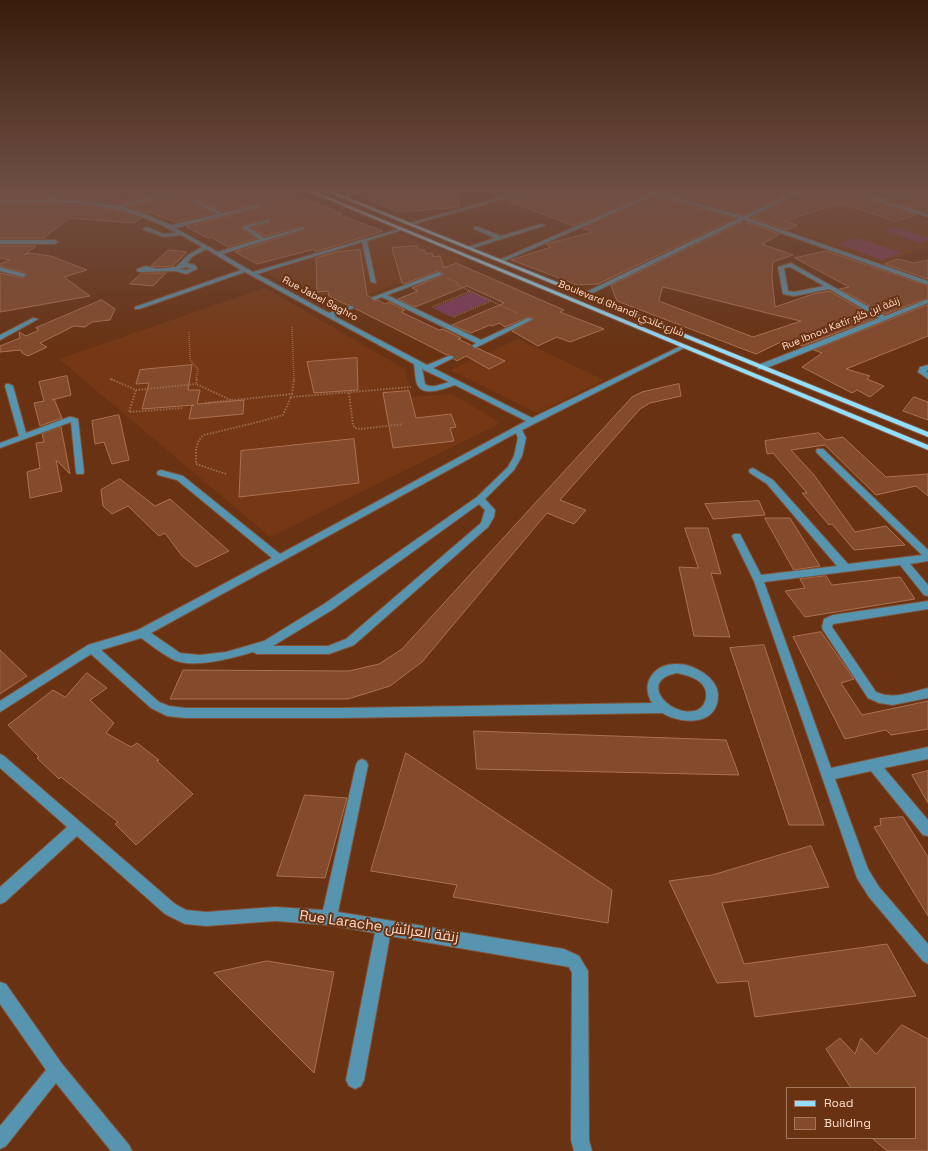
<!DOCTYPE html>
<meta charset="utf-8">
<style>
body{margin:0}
#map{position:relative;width:928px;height:1151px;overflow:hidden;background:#683213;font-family:"Space Grotesk",sans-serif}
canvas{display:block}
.legend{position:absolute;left:786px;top:1087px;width:130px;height:52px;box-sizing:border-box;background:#683213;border:1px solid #a4765d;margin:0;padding:5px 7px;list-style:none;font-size:12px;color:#fedccb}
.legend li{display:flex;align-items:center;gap:8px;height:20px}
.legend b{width:20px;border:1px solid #a4765d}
</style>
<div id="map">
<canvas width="928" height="1151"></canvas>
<ul class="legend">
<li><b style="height:5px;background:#93ddfd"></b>Road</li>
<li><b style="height:11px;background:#834a2c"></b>Building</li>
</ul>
</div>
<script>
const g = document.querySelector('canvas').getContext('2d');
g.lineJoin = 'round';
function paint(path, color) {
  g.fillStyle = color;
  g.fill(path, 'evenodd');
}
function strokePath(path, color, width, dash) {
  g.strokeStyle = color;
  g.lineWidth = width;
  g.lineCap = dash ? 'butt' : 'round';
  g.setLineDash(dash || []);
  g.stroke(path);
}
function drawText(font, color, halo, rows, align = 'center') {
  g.font = font + ' "Space Grotesk",Cairo,sans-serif';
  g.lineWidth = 4;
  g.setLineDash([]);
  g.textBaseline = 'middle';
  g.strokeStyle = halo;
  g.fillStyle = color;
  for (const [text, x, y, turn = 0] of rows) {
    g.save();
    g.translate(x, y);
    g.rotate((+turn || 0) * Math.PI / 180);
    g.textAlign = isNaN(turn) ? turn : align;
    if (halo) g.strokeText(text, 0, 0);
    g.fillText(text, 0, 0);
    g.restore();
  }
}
paint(new Path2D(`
 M818,190H834L928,220V247L883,263L764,221L761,218Z
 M396,232L464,261L329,308L267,273Z
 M265,288L405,369L411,397L452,394L493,418L497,421V425L270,537L59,359Z
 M518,339L604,380L537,413L450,370Z`), '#763814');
paint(new Path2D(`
 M896,227L928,238V240L920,243L885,231Z
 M858,238L901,253L882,260L839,244Z
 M472,292L491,300L451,317L433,308Z`), '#7d3a5f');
const building = new Path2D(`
 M127,190H176L117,204L90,200L58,198L64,192L136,196Z
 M190,190H221L228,193L241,190H255L261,193L285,190L342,214H337L383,231L315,252V249L257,264L235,252L304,230L305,226L264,236L252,228L269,223L270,219L243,225L242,229L256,238L228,247L211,237L208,238L186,227L259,208L260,204L223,211L194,198L191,200V202L214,213L175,222L149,212L147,213L129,207Z
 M395,190H460L459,207L397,212L365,197Z
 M484,190H523L499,197Z
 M536,190H639L646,194L574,226L506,200Z
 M661,190H709L723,193L724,190H796L743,214L661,192Z
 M805,190H839L916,215L895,221L840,203L784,221L797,225L788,230L752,218Z
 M850,190H907L880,198Z
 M918,190H928V211L925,212L889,201Z
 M54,191H55L48,198L0,200V192Z
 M655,197L735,218L598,284L578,285L511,260L551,247L546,244L593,232L582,228Z
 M0,204H47L91,206L112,210L141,218L135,223L69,218L44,238H0Z
 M744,222L780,234L762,244L793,255L773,262L772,277L775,307L813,294L829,291L876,318L802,346L783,341L756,354L617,301L611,286ZM663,287L775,315L801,321L753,337L659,301Z
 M0,246H36L24,255L29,253L51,256L87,270L64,277L90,296L0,312V273L23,278L27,275L25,273L0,266V264L10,260L0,258Z
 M417,246L419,250H425L426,254L432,253L433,257L440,256L444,268L456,263L564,310L560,312L604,329L570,342L557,337L538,346L512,331L534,319L533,318L528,317L505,327L499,323L492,326L490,325L471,333L452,325L504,303L467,286L415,307L398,299L418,291L412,288L443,275V273L438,271L404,284L402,283L392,248Z
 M169,250L187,252L173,266L158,267L151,266Z
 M360,250L367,295L370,297V299L373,301L378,300L385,304L389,302L405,310L401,312L439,330L443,329L461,338L458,339L471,345L474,349L477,348L505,361L489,369L466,356L457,361L454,359V355H447L354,308V305H347L329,296L328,291L317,292L316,258L336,252Z
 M826,251L928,286V298L885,314L839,289L849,287L795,258Z
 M898,259L914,263L928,260V279L885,264Z
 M142,273H166L153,286L130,284Z
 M102,300L115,309L110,320L92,322L85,327L74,326L40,343L47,347L28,356L22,353L21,350L0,352V346L20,338L19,332L26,336L39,330L36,328Z
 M928,305V336L846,369L870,376L867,379L884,386L870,397L857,390L852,393L802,367L822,353L814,350Z
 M357,358L358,390L314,393L307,362Z
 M192,365L188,390H200L197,404L244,400L243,414L189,419L192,405H194L142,409L149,383L136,384L140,370Z
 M67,376L71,395L52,400L54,399L62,418L40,426L34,403L44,401L39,382Z
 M679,384L681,396L650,403L640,409L560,500L586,510L574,524L547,513L422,662L390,686L348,699H170L183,670L349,671L379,664L402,649L632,397L642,392Z
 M409,391L416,418L451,414L456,427L450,428L454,441L393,448L383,393Z
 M914,397L928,402V420L903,411Z
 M119,415L129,460L112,464L104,442L95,444L92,421Z
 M61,427L70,474L56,460L62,491L30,498L27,472L40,468L36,443L44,442L42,434Z
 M819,433L826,440L843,437L886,477L928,474V496L916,486L876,495L825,445L791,450L814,475L855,532L886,526L905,545L854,550L832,524L829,525L802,493H807L773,453L767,454L765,441Z
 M354,439L359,483L239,497L241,451Z
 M120,479L155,506L170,499L229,551L196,567L182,556L165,533L159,536L128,506L112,514L103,506L101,490Z
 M759,501L765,515L713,519L705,504Z
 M765,518H790L820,566L794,570Z
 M685,528H708L721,574L711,573L730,637L694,636L679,567L698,568Z
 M826,576L832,585L900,577L915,599L805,617L785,591L805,588L800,579Z
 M821,632L854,679L841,683L862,715L928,701V729L891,735L886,730L845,739L793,637Z
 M764,645L824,825H789L730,648Z
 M0,650L27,676L0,694Z
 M87,673L107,688L90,700L114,723L106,733L131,747L137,743L159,760L157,761L193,794L136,845L115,824L118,822L61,777L59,779L37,758L39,757L8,725L53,690L65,697Z
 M474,731L726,740L739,775L477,769Z
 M406,753L612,890L608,923L453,897L457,885L371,871Z
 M928,771V803L912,775Z
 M305,795L347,798L325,878L277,876Z
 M903,817L928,857V916L874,827L881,825L880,819Z
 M811,846L829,887L722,903L744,964L887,944L916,996L755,1017L748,981L717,983L669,881L712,875Z
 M267,961L334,972L314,1073L214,973Z
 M902,1025L928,1039V1151H887L872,1138H915V1088H851L826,1049L840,1038L855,1054L861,1038L876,1054Z`);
paint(building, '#834a2c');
strokePath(building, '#ad7152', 1);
strokePath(new Path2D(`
 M351,307L374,298
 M451,357L473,347`), '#7e4c2f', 6, [6, 3]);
const minor = new Path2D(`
 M59,190H64L54,199L90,201L117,206L182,190H189L123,207L140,212L171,225L218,214L192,201L194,199L223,213L259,205V207L175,228L218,252L259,239L243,228V226L269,220V222L249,227L264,238L304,227V229L222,254L253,272L402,228V230L367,241L376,283L371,282L362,242L257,274L329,313L349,306H353V308L334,316L427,365L449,356H453V358L433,368L532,418L683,345L688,346L522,430L526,438L522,456L514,470L485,499L495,510L494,517L488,527L354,645L329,654H257L253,652C233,658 193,669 174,660C162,654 151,645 141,638L101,650L159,702L169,706L185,708H341L652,703C640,683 654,664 676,664C692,663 717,677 718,694C719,726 682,725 662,713L341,718H185L167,716L151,708L91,654L0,712V701L88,645L138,630L272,558L177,480L158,475L157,473L158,471L161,470L183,476L280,554L526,421L455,385C446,388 425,397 418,386C415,381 415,370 414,364L245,272L139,309H135V307L241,270L206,249L192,257L187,263L195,265L197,269L186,274L175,271L140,272L137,271V269L146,266L158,269L176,267L188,255L202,247L181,235L164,237L144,230L143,229L146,227L164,234L177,233C117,200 66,201 0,203V201L49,199ZM186,267L191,268L186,270L180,269ZM422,368L424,370L449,382C441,384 432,389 425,384ZM516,433L518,438L514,456L508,467L477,497L324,604L264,641L226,652L200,655L180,653L151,633ZM479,504L485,510L481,523L346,639L328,646H273L332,610ZM677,673C686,675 695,677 702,684C710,693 706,709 694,711C668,716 638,680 677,673Z
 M362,190H369L342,198L340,197Z
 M528,190H535L411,225L406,224Z
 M640,190L654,192L660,191L659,193L743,216L799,190H804L748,218L928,281V285L744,220L586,296H582V294L739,218L655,195L502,262L497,261L650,194Z
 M840,190C853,190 870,200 880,199C893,198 904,190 917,190L884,201L928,214V217Z
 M541,224L546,225L470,249L465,248L495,238L474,229V227H478L501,236Z
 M0,240H55L58,242L55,244H0Z
 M791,263L885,316L928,299V303L764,369H758V365L879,318L829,289L794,296L783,294L778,267ZM790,267L824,286L794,292L788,291L784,268Z
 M0,267L25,274L26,275L23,277L0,271Z
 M439,272L442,274L441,275L387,295L481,340L528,318L533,319L475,348L472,346L476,343L382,297L374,300L371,298Z
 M33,318L38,319L0,340V335Z
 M928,365V370L926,371L928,373V379L918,372L920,367Z
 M6,384H9L13,386L26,433L69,417H72L78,419L84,472L83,474H77L76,472L71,422L0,448V443L19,436L5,386Z
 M817,449H823L928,550V561L910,564L928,585V596L924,595L900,565L764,582L831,768L928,747V759L884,768L928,820V836L923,835L871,771L835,779L868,869L879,887L928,944V964L923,961L869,897L857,878L754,581L732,536L734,534H740L761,575L837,566L767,484L750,473L749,471L750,469L753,468L773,480L848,564L922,555L817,453L816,451Z
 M928,601V609L833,624L832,627L876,692C893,700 911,692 928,688V698L892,705L879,703L868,698L823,630L822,627L824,619L833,615Z
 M0,754L4,756L175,904L186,910L206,912L275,907L323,910L356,765L358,761L362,759L366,761L368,765L338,912L564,949L579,956L588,971L589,1140L592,1151H574L571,1140L572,973L569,967L390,936L364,1080L361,1086L355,1089L349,1086L346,1080L375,933L329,925L275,921L206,926L185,924L165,914L77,836L5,902L0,904V887L67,827L0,768Z
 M0,982L6,984L62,1064L129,1145L132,1151H111L56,1083L6,1146L0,1149V1126L46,1070L0,1004Z`);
const major = new Path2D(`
 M305,190H311L928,445V450Z
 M323,190H329L928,432V437Z`);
strokePath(minor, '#835134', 2);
strokePath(major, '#835134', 2);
strokePath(new Path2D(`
 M397,190V195L402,198L444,199L452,202
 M264,202L298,193
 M447,278L457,282V285L517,313
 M432,307L471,291
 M453,317L491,301
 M292,327L294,380
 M189,332L190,360L198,369L196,380
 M110,379L113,380`), '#996a4f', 1.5, [1, 1]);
strokePath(new Path2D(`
 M111,379L136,390L196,384
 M197,379L196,384L231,400
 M136,390L129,412L183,408
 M349,393L353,425L355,428L361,429L403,424
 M292,394L294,379
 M205,403L292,394L291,397L411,387
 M226,474L196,464V449L199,440L204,435L262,421L283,415L291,397`), '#996a4f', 2, [1.5, 1.5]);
paint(minor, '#5694af');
paint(major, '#93ddfd');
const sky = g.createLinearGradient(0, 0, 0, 351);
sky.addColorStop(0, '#391c0a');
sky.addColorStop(0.54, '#6f4f44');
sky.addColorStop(1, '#6f4f4400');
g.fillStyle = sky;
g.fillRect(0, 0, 928, 351);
drawText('10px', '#fedccb', '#683213', [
 ["Rue Jabel Saghro",320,299,28],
 ["Boulevard Ghandi شارع غاندي",621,309,22],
 ["Rue Ibnou Katir زنقة ابن كثير",841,324,-22]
]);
drawText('14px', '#fedccb', '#683213', [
 ["Rue Larache زنقة العرائش",379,927,8]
]);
</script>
